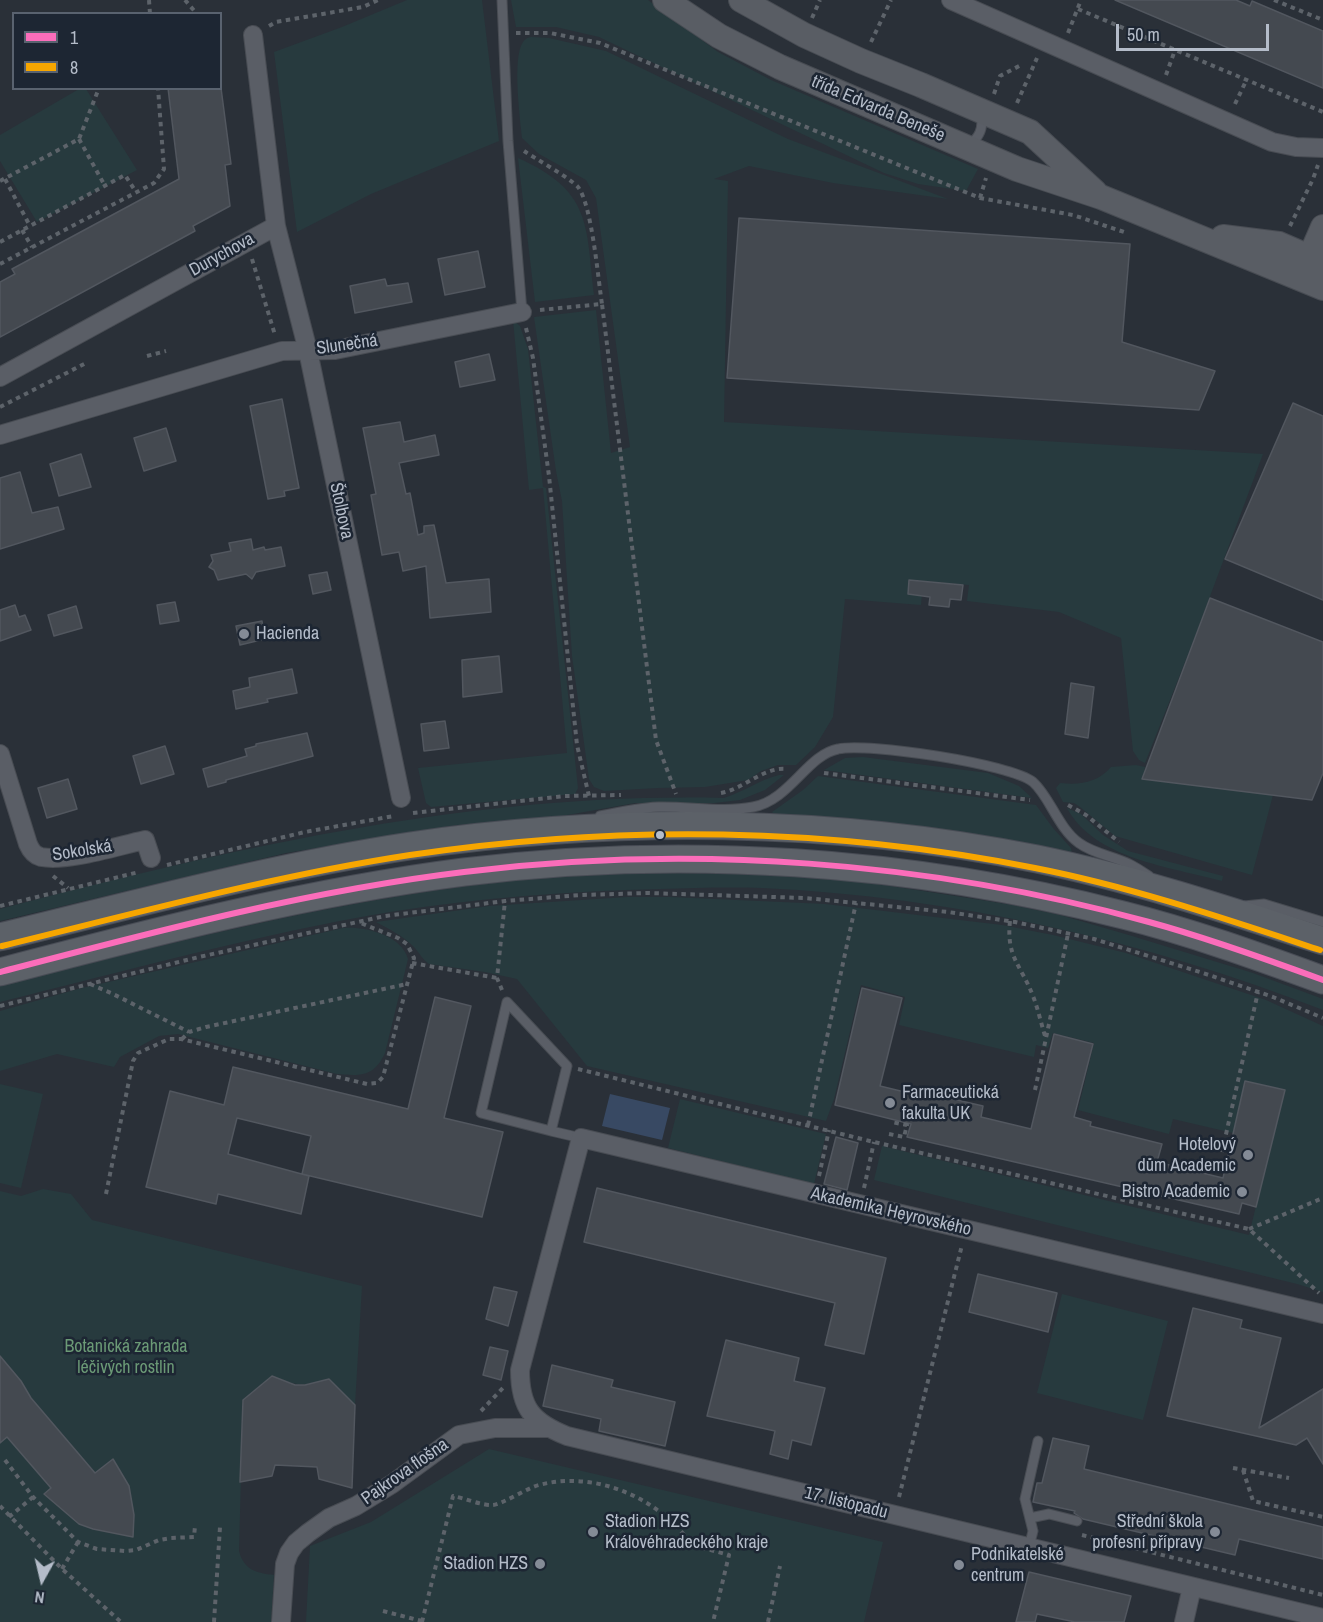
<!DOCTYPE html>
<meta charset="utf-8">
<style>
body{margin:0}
#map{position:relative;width:1323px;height:1622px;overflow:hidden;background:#2a3038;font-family:"Archivo Narrow",sans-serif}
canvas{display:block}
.legend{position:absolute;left:12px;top:12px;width:210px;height:78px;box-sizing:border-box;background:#1d2633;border:2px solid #59626f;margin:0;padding:8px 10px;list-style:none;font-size:18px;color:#b4bcc9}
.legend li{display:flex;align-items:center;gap:12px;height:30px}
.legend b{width:30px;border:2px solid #59626f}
.north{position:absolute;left:12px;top:1550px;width:60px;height:60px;-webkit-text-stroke:4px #1d2633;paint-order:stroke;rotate:188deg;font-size:16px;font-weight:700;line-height:24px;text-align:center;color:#b4bcc9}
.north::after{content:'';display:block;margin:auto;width:21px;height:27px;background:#b4bcc9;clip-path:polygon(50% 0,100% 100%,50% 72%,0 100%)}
.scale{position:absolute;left:1116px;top:24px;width:153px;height:27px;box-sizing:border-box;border:3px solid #b4bcc9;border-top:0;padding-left:8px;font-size:18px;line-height:21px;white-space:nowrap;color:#b4bcc9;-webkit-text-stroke:4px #1d2633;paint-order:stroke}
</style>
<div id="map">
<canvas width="1323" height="1622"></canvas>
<ul class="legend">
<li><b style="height:8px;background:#fb6dba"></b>1</li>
<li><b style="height:8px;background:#f7a600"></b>8</li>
</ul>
<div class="north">N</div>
<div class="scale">50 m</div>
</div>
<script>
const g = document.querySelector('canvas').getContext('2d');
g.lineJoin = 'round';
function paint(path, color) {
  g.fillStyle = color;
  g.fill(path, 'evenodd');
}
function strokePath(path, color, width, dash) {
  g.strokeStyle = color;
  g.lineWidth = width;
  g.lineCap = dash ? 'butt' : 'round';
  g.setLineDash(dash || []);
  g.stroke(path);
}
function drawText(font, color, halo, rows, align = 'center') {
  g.font = font + ' "Archivo Narrow",sans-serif';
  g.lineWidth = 5;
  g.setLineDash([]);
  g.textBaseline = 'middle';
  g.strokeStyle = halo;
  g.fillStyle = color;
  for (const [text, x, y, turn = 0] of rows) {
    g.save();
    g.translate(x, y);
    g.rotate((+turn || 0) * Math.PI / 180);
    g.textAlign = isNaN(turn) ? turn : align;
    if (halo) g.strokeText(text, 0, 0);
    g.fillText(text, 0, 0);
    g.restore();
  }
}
paint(new Path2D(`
 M407,0H482L499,141L371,194L297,232L274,52L342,27Z
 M511,0H648L718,52L771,80L978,169L966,191L918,184L884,173L599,37L556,27H516Z
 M531,37L549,38L606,51L788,139L948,199L833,183L749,166L714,179L728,181L724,422L1263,454L1193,642L1145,763L1139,760L1133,751L1121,638L1059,612L967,601L969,585L923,581L921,605L845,599L833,717L815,747L796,765H778L761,771L748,780L705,787L658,788L604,791L594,787L589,779L572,656L562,501L556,471L534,317L596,310L611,453L630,447L596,198L586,180L539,154L522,138C520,117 512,58 523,42C526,38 527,38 531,37Z
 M79,89H86L137,170L37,222L0,161V135Z
 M518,158C592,191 586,225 594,295L535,302Z
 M513,320L520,326L528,349L543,487L546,488L578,788L575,794L431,807L426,803L418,768L567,753L543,488L529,490Z
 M863,757L988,773L1019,786L1032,798L824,770L845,758Z
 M1136,765L1145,767L1143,779L1273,795L1252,875L1115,836L1080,807L1074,803L1063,802L1056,788L1060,783C1080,785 1097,783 1111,767Z
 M779,775H784L765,790L740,800L714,803H635L550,818L457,825L286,853L0,921V909C237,847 477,792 724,798C743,792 759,780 779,775Z
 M818,776L1036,805L1053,828L1071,848L1072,854L775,815L772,812L803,790Z
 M1067,808L1081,814L1103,835L1128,851L1223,876L1222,881C1171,867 1094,859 1067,808Z
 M650,873L754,874L819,878L865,882L1013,905L1060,915L1132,936L1253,973L1323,999V1010C1144,940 954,897 762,888C728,887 694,888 660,889C570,891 479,898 390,912C259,934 129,970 0,1002V986C162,945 324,903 491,883C543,876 597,875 650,873Z
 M627,897H671L825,904L1002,925L1053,935L1126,953L1266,1000L1323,1026V1292L1297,1284L874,1180L882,1146L1249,1235L1284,1090L1245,1081L1233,1133L1173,1119L1169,1134L1165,1133L1078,1110L1094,1043L1053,1033L1048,1048L1036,1045L1034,1057L899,1025L905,997L861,985L834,1099L826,1121L587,1066L517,979L485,972L429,964C422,959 419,952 413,946C403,936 389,929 376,922L489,906Z
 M343,928C364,926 402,935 408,959L385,1053C374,1077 361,1076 337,1074L178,1034L159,1036L120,1057L114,1067L57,1054L0,1071V1011L78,989Z
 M0,1084L43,1094L21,1188L0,1183Z
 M680,1099L826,1134L814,1184L668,1148Z
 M43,1189L71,1194L92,1220L362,1286L355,1405L329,1379C302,1386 299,1387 272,1376L243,1400L239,1551C244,1570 256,1573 274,1575L271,1622H0V1191L21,1196Z
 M1062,1294L1168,1321L1143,1420L1037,1393Z
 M489,1449L883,1542L864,1622H306L310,1546L371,1522Z`), '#273a3e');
paint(new Path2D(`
 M610,1094L670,1108L662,1140L602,1126Z`), '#384963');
const building = new Path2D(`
 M1115,0H1236L1250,6L1252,1L1323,31V88Z
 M168,88H221L231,164L225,165L230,206L193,226L195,231L0,337V282L15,274L12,269L179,179Z
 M739,218L1130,244L1122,342L1215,371L1199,410L727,378Z
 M478,251L485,287L445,295L438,259Z
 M385,279L387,286L408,283L412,302L355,313L350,286Z
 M489,354L495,380L460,387L455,362Z
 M282,399L299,488L284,491L285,496L268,499L250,406Z
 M1293,403L1323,416V600L1225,559Z
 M400,422L404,442L435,435L439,455L399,463L406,494L410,493L418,535L424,533V526L434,525L446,583L489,579L491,612L430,618L426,566L403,571L399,552L382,555L371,495L376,494L363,428Z
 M166,428L176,461L144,471L134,438Z
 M81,454L91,487L59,496L50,464Z
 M20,472L32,513L58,507L64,529L0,549V478Z
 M251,539L253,550L264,547L265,550L281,547L285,566L256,572L252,579L246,574L218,580L214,570L209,567L213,561L211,555L231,551L229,543Z
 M327,572L331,590L313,594L309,575Z
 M909,580L963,585L961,600L950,599L949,607L929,605L930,597L908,594Z
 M1210,598L1323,642V773L1312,800L1142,779Z
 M175,602L179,621L160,624L157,605Z
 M15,605L19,617L25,615L31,630L0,641V610Z
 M76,606L82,628L54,636L48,615Z
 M262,621L265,639L240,645L236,626Z
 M499,656L502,692L463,697L462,660Z
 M292,669L297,693L267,699L268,702L236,709L233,691L250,687L249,678Z
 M1071,683L1094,687L1088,738L1065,734Z
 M445,721L449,748L424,751L421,724Z
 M307,733L313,756L226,780V782L208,787L203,769L247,756L245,749L256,746V744Z
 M165,746L174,774L141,784L133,756Z
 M68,779L77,809L47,818L38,788Z
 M862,988L902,998L880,1086L917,1095L918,1091L983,1106L981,1117L1031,1129L1054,1034L1093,1044L1074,1117L1091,1122L1090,1126L1162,1144L1157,1162L1223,1178L1245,1081L1285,1090L1256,1207L1242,1203L1239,1214L907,1137L911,1124L835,1105Z
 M435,997L471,1006L444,1118L503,1132L482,1217L302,1174L311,1136L237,1118L228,1154L309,1176L301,1214L218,1194L216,1204L146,1187L170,1091L224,1105L233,1067L408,1109Z
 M836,1137L858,1143L847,1190L824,1184Z
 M597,1188L886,1258L864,1354L825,1345L835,1303L584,1242Z
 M978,1274L1057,1293L1048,1332L969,1312Z
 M494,1287L517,1292L508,1326L486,1319Z
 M1193,1308L1242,1320L1240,1328L1281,1338L1259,1428L1323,1389V1464L1307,1438L1296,1445L1167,1416Z
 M726,1340L799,1358L794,1381L825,1388L811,1445L792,1440L788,1459L770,1454L775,1431L707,1416Z
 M490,1347L508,1351L501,1380L483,1375Z
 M0,1356L21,1381L31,1398L95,1473L113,1459L129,1486L134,1515L133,1537L93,1529L79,1524L44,1494L51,1488L7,1437L0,1443Z
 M552,1365L613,1380L611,1387L675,1402L665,1446L599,1431L601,1419L543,1406Z
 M272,1376L295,1385H305L329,1379L355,1405L352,1488L319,1479L317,1467L275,1465L272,1476L240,1482L243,1400Z
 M1053,1438L1089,1446L1084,1469L1323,1527V1559L1239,1539L1235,1555L1083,1519L1074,1513L1075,1511L1033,1502L1037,1483H1042Z
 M1029,1572L1131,1596L1124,1622H1075L1037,1614L1035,1622H1016Z`);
paint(building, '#444950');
strokePath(building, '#52575f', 1.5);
const lane = new Path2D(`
 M502,0L508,141L522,312
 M968,146C979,138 984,129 981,115
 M600,816C619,812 638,808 658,807C689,806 722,813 753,807C790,800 807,755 838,749C866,742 1011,764 1033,782C1050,797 1058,828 1079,843C1094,854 1113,856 1129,864C1136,867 1142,872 1149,876
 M1244,906L1264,904L1323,922
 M551,1131L481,1113L507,1002L567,1066L551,1131L581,1138
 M1030,1518L1049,1514L1077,1521
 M1029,1547L1033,1531L1025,1499L1038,1441`);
const street = new Path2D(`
 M951,0L1272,142L1296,147L1323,148
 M253,35L276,226L308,351L401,798
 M0,377L276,226
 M0,435L282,351L335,350L522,312
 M0,754L28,844C31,851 34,855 41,857C68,862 117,846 145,840L151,858
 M1323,1314L581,1138L520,1370C520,1408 532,1422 567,1436L1323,1618
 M281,1622L285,1564L289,1553L296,1543L308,1533L329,1518L356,1506L392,1484L459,1435L495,1428H547
 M1184,1622L1192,1587`);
const secondary = new Path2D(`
 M665,0L719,36L780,67L1017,169L1101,197L1323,288
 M741,0L804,35L861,61L921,85L1030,132L1095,192
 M1223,237L1279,244L1323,263
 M1312,272L1310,257L1323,227`);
const primary = new Path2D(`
 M0,937C136,904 272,867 410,846C616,816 832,818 1037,859C1134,879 1228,910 1323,941
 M0,972C153,932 307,892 464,872C683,845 909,860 1123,915C1191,932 1257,956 1323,980`);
strokePath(lane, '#484c53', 11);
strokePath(street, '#484c53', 20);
strokePath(secondary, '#484c53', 26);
strokePath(primary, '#484c55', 29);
strokePath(new Path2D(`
 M149,0L150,14
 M185,0L197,14
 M1274,0L1323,20
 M1078,9L1323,112
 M812,18L820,0
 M269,26L276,22L363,7L378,0
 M516,33H550L600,43L980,198L1073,215L1124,232
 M1068,33L1081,0
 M871,42L891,0
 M1166,75L1175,50
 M994,94L1000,76L1023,64
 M1017,103L1037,58
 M1235,104L1246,81
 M79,139L105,186
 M524,151C536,159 570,178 578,187C592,205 598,279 602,304
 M5,179L30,226
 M0,181L79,139L99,88
 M980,198L986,178
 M1290,226L1313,179L1318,165
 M22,230L32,247
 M0,242L125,175L136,192
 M252,259L275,335
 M0,264L154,183L164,169L158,88
 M540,310L602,304L656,740L676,794
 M526,328L533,358L549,476L577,745L589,796
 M147,356L166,351
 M0,407L88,362
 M824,773L1030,800
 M721,793C744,789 763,767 786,769
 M1068,805L1086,815L1119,842
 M413,813L565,796L621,795
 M167,865L305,832L394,816
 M53,876L68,888
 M0,906L139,872
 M1010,921C1006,957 1021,965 1033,996C1038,1009 1041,1023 1045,1036
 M412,963L497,978
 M90,984L111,993L189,1032
 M502,990L497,978L505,901
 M0,1006L199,957L385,916L505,901L581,895L648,893L805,898L948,912L1015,922L1094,939L1203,973L1273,997L1323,1018
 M182,1039L189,1032L206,1027L407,984
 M578,1069L874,1142L1249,1229L1319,1293
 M1035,1090L1068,934
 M808,1125L856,903
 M889,1134L904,1137L907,1125L891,1122
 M1222,1152L1258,992
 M819,1176L829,1130
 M864,1188L874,1142
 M106,1194L133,1061L138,1053L169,1039H181L367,1084L377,1083L383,1077L414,958L407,944L398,938L358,922
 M1249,1229L1323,1198
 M481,1411L503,1388
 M5,1460L33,1497L78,1542L97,1549L125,1551L136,1550L159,1540L171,1538L194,1537L195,1526
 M1233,1468L1289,1478
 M1243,1470L1253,1501L1323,1517
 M899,1497L962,1245
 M0,1506L62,1569L121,1622
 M9,1517L33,1497
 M1082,1535L1323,1595
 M62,1569L78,1542
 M383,1611L422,1621
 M214,1622L220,1527
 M422,1622L453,1496C464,1498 483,1506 493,1505C503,1504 527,1488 539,1485C596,1470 659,1498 692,1545L729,1555L713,1622
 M768,1622L780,1566`), '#5d636a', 4, [4.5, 4.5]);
strokePath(lane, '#5a5e66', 9);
strokePath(street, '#5a5e66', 18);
strokePath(secondary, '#595d64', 24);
strokePath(primary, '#5c6168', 27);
strokePath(new Path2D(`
 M0,972C153,932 307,891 464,872C692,844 928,861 1149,922C1208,938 1266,959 1323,980`), '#fb6dba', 6);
strokePath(new Path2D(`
 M2,946C137,913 273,876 410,855C617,824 830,827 1035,868C1132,887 1226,919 1320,950`), '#f7a600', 6);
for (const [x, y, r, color] of [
 [244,634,6,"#848b96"],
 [660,835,5,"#b4bcc9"],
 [890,1103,6,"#848b96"],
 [1248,1155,6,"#848b96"],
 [1242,1192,6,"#848b96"],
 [593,1532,6,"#848b96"],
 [1215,1532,6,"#848b96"],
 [540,1564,6,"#848b96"],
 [959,1565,6,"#848b96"]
]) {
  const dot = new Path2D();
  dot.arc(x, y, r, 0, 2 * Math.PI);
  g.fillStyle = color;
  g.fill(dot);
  strokePath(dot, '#1d2633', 2);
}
drawText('18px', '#b4bcc9', '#1d2633', [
 ["třída Edvarda Beneše",878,109,23],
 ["Durychova",222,255,-29],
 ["Slunečná",347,345,-8],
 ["Štolbova",341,511,78],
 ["Sokolská",82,851,-9],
 ["Akademika Heyrovského",891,1212,13],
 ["Pajkrova flošna",405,1472,-35],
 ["17. listopadu",846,1503,14]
]);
drawText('18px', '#b4bcc9', '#1d2633', [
 ["Hacienda",256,634],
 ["Farmaceutická",902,1093],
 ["fakulta UK",902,1114],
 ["Hotelový",1236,1145,"right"],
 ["dům Academic",1236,1166,"right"],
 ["Bistro Academic",1230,1192,"right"],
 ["Stadion HZS",605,1522],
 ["Královéhradeckého kraje",605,1543],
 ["Střední škola",1203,1522,"right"],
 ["profesní přípravy",1203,1543,"right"],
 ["Podnikatelské",971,1555],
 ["centrum",971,1576],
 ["Stadion HZS",528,1564,"right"]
], 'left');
drawText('18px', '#6b9a76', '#1d2633', [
 ["Botanická zahrada",126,1347],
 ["léčivých rostlin",126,1368]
]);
</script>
